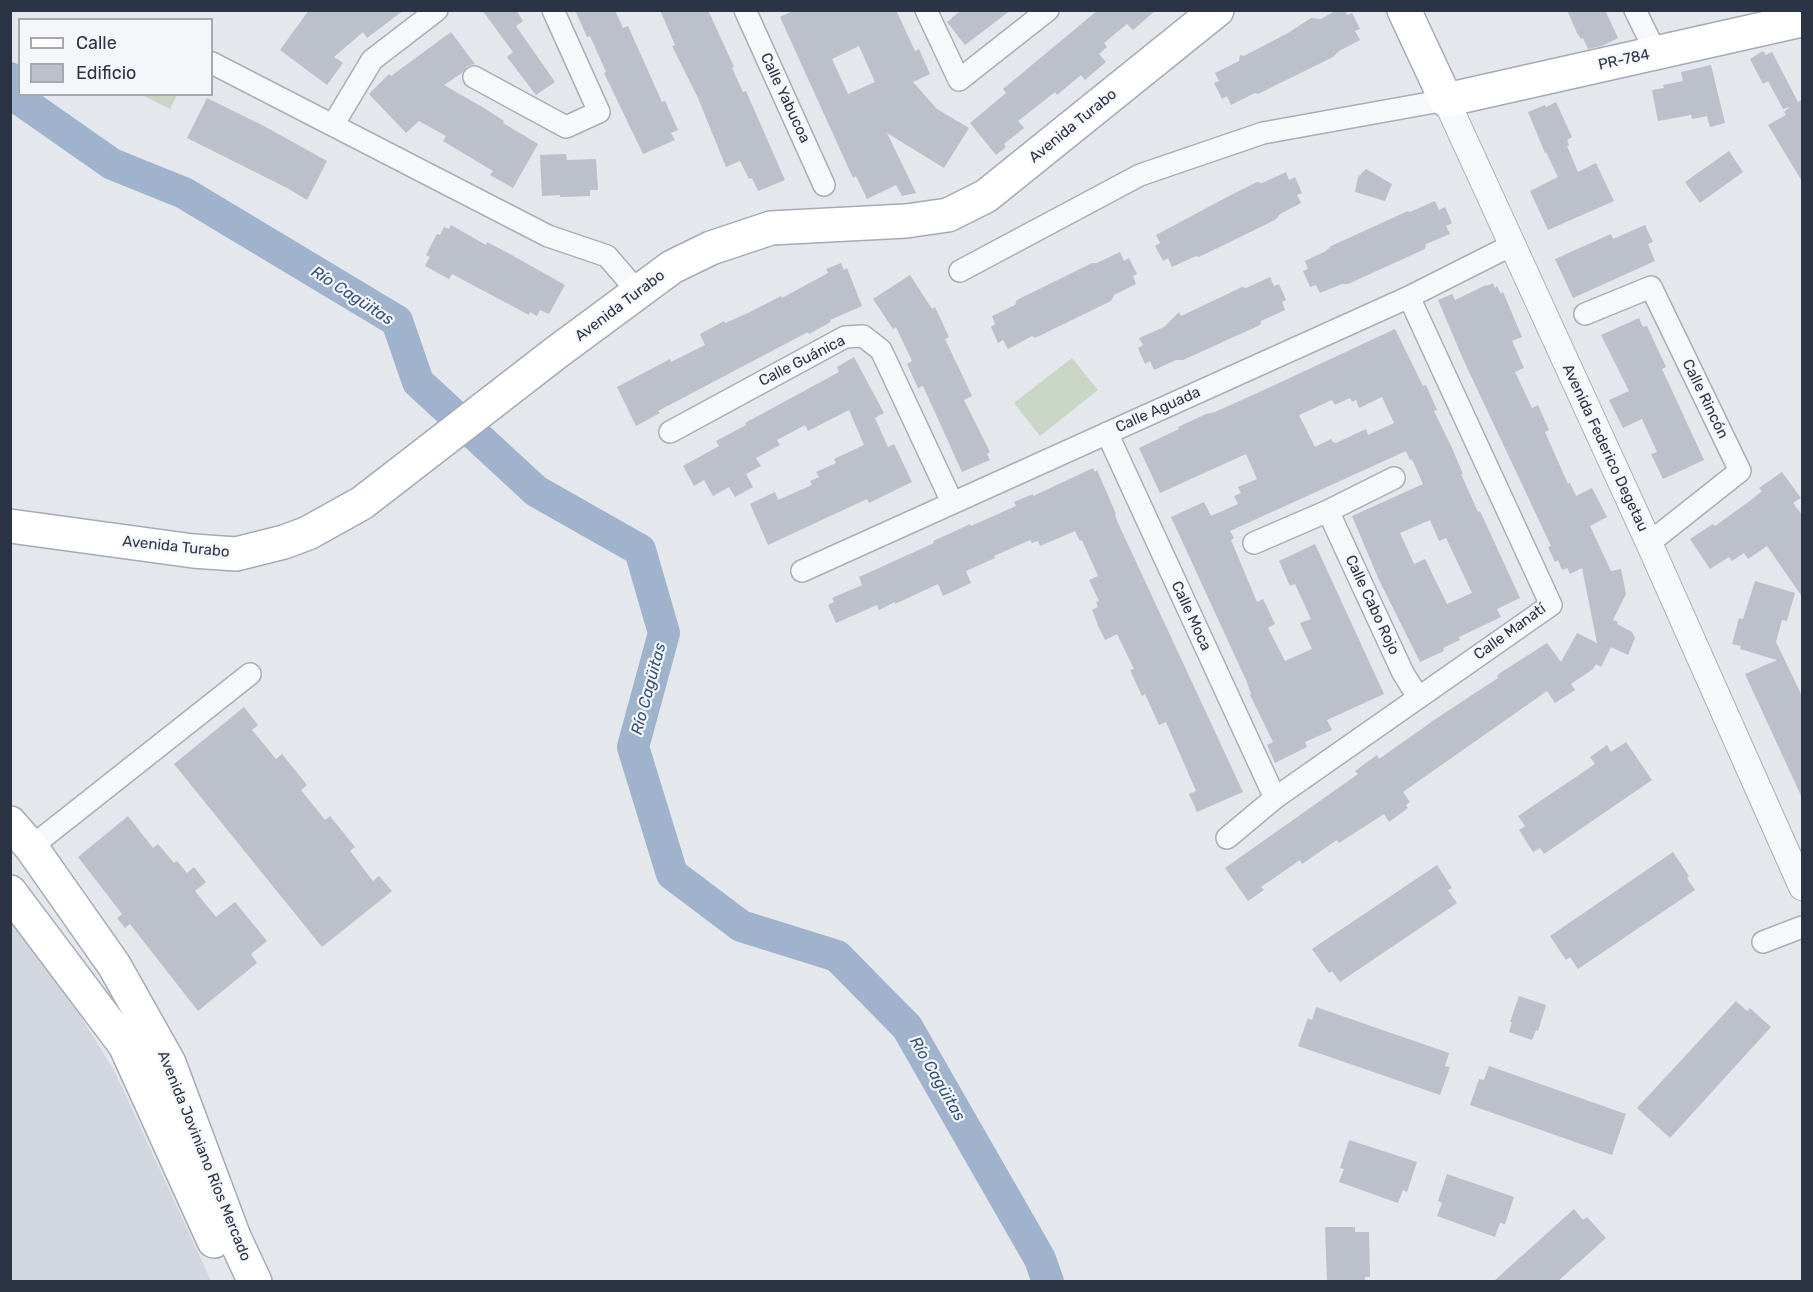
<!DOCTYPE html>
<meta charset="utf-8">
<style>
body{margin:0}
#map{position:relative;width:1813px;height:1292px;overflow:hidden;background:#e4e7ec;font-family:Rubik,sans-serif}
canvas{display:block}
.frame{position:absolute;inset:0;border:12px solid #2b3445;pointer-events:none}
.legend{position:absolute;left:18px;top:18px;width:195px;height:78px;box-sizing:border-box;background:#f4f6f9;border:2px solid #a4a8b1;margin:0;padding:8px 10px;list-style:none;font-size:18px;color:#2b3445}
.legend li{display:flex;align-items:center;gap:12px;height:30px}
.legend b{width:30px;border:2px solid #a4a8b1}
</style>
<div id="map">
<canvas width="1813" height="1292"></canvas>
<div class="frame"></div>
<ul class="legend">
<li><b style="height:8px;background:#fff"></b>Calle</li>
<li><b style="height:16px;background:#bbc0ca"></b>Edificio</li>
</ul>
</div>
<script>
const g = document.querySelector('canvas').getContext('2d');
g.lineJoin = 'round';
function paint(path, color) {
  g.fillStyle = color;
  g.fill(path, 'evenodd');
}
function strokePath(path, color, width, dash) {
  g.strokeStyle = color;
  g.lineWidth = width;
  g.lineCap = dash ? 'butt' : 'round';
  g.setLineDash(dash || []);
  g.stroke(path);
}
function drawText(font, color, halo, rows, align = 'center') {
  g.font = font + ' Rubik,sans-serif';
  g.lineWidth = 4.5;
  g.setLineDash([]);
  g.textBaseline = 'middle';
  g.strokeStyle = halo;
  g.fillStyle = color;
  for (const [text, x, y, turn = 0] of rows) {
    g.save();
    g.translate(x, y);
    g.rotate((+turn || 0) * Math.PI / 180);
    g.textAlign = isNaN(turn) ? turn : align;
    if (halo) g.strokeText(text, 0, 0);
    g.fillText(text, 0, 0);
    g.restore();
  }
}
paint(new Path2D(`
 M10,922L51,968L115,1072L211,1281H11Z`), '#d2d6de');
paint(new Path2D(`
 M142,95H177L170,109Z
 M1072,358L1098,390L1040,436L1014,403Z`), '#c9d6c5');
strokePath(new Path2D(`
 M10,78L19,99L112,164L184,193L397,321L418,382L536,491L640,550L664,633L633,747L672,874L741,926L837,956L907,1027L1040,1259L1048,1282`), '#9fb4cc', 32);
paint(new Path2D(`
 M309,10H404L367,38L363,32L334,57L343,63L327,85L280,50Z
 M482,10H516L523,21L516,26L555,82L536,95L507,57L513,52Z
 M575,10H615L623,28L628,26L662,102L665,101L678,130L671,133L675,140L643,154L604,73L606,72L590,36L587,37Z
 M660,10H708L734,67L732,68L743,92L746,91L785,180L758,191L752,178L749,179L740,161L726,167L698,98L672,46L675,45Z
 M794,10H896L915,51L919,49L930,74L913,82L937,109L969,128L944,168L887,133L916,193L902,196L896,185L867,199L856,176L853,178L780,17ZM859,46L875,82L848,94L832,59Z
 M961,10H1011L965,45L947,22Z
 M1098,10H1156L1133,30L1127,24L1104,43L1107,47L1099,54L1106,62L1085,80L1081,75L1057,95L1055,92L1018,121L1024,128L1004,144L1006,147L996,155L970,123L1006,93L1003,89Z
 M1337,10H1345L1347,15L1352,13L1360,29L1355,31L1360,40L1339,51L1333,57L1258,94L1255,93L1231,105L1227,96L1222,99L1214,83L1219,81L1215,73L1239,61L1240,55L1244,56L1288,33L1311,18L1321,19Z
 M1567,10H1605L1618,38L1602,46L1588,49L1583,38L1581,39L1577,33Z
 M451,32L475,64L467,66L462,73L444,85L484,108L504,121L503,123L538,144L513,188L490,175L493,171L443,141L446,136L419,121L406,133L369,94L389,74L391,76Z
 M1763,51L1766,55L1772,52L1798,102L1803,99V183L1768,125L1786,115L1784,112L1790,107L1783,109L1768,81L1763,84L1750,59Z
 M1711,65L1725,123L1710,127L1707,116L1692,119L1691,115L1658,121L1652,90L1664,88L1663,85L1683,81L1681,72Z
 M207,98L264,126L327,161L307,200L287,188L187,138Z
 M1556,102L1572,137L1567,140L1569,145L1567,146L1578,172L1596,163L1614,201L1548,230L1530,191L1558,177L1546,152L1545,153L1528,112L1545,105L1546,107Z
 M1729,151L1743,172L1700,203L1685,182Z
 M566,154L567,160L596,159L598,190H590V196L560,197V195L542,196L540,155Z
 M1366,169L1392,184L1385,201L1355,192L1358,177Z
 M1286,172L1289,180L1295,177L1302,193L1297,195L1301,203L1280,214L1275,220L1199,257L1196,256L1172,267L1168,258L1163,261L1155,246L1160,243L1156,235L1229,196L1257,182L1262,183Z
 M1435,201L1439,210L1445,207L1452,223L1446,226L1450,234L1426,244L1425,249L1348,284H1342L1320,293L1316,285L1310,287L1303,271L1308,269L1305,261L1326,251L1331,246L1408,211L1410,212Z
 M451,225L486,245L487,242L508,253L565,285L549,314L540,310L537,316L530,312L529,315L452,274L449,279L425,266L430,257L426,255L437,234L440,235L444,227L449,229Z
 M1645,225L1653,242L1648,244L1655,261L1573,298L1555,259L1611,234L1613,239Z
 M1120,252L1124,261L1129,258L1137,274L1133,276L1136,284L1114,295L1111,301L1035,338L1032,336L1008,349L1003,340L998,343L991,327L995,324L992,316L1015,305L1017,300L1092,263H1097Z
 M841,263L844,270L847,268L862,306L830,320L831,322L809,334L808,332L770,352L658,411L660,413L636,426L617,387L670,359L671,362L705,345L700,334L724,321L725,323L748,313L781,296L782,298L828,273L826,269Z
 M910,275L932,309L935,307L949,337L945,339L972,396L964,400L990,452L987,454L990,460L962,472L923,386L918,388L907,364L912,361L896,327L893,329L873,299Z
 M1270,277L1274,286L1279,284L1286,300L1282,302L1285,310L1261,321L1260,325L1183,360H1176L1154,370L1150,361L1145,364L1138,348L1143,345L1139,338L1164,327L1179,312L1181,316L1242,287L1246,288Z
 M1493,283L1495,288L1497,286L1501,294L1503,292L1522,337L1512,341L1524,368L1515,372L1532,408L1538,405L1549,430L1545,432L1568,484L1570,483L1576,496L1592,488L1607,517L1590,526L1611,571L1621,569L1626,594L1613,620L1618,622L1617,624L1632,632L1635,638L1628,655L1611,647L1601,667L1596,664L1593,669L1571,684L1575,690L1555,703L1547,691L1403,792L1410,802L1406,805L1408,808L1389,822L1384,814L1339,843L1337,840L1302,864L1300,860L1261,887L1264,890L1248,901L1225,868L1358,774L1355,771L1377,755L1379,759L1437,718L1498,678L1497,676L1500,673L1547,643L1561,662L1577,633L1597,643L1582,568L1570,574L1567,568L1562,570L1558,560L1555,562L1548,547L1551,546L1463,359L1438,300L1452,294L1455,300L1486,285L1487,286Z
 M1639,318L1643,327L1647,326L1666,367L1662,369L1704,460L1663,479L1651,454L1657,452L1642,419L1623,428L1609,400L1629,391L1601,335Z
 M1395,329L1423,386L1426,385L1437,410L1434,411L1452,448L1463,474H1461L1478,512L1480,511L1520,598L1497,609L1501,617L1459,637L1460,640L1443,648L1444,651L1420,662L1379,580L1352,516L1423,484L1412,459L1410,460L1406,451L1230,531L1234,538L1231,540L1257,602L1263,599L1275,624L1268,628L1285,661L1312,649L1300,623L1311,619L1295,584L1290,586L1279,561L1315,544L1384,694L1327,720L1332,730L1305,742L1307,747L1275,763L1267,745L1273,742L1250,695L1251,694L1246,680L1171,517L1204,502L1211,516L1238,504L1234,496L1241,493L1238,487L1257,479L1246,454L1160,493L1139,448L1179,429L1178,427L1206,414L1215,412L1266,389ZM1382,397L1394,423L1368,435L1366,429L1336,443L1333,442L1331,439L1315,447L1299,415L1332,400L1335,405L1350,398L1352,402L1356,400L1359,408ZM1430,520L1439,541L1446,538L1472,593L1447,604L1425,559L1414,564L1400,533Z
 M854,357L884,413L875,418L888,447L894,444L912,482L869,503L867,499L768,545L750,504L775,492L778,500L812,485L810,481L819,477L816,472L836,463L834,459L864,445L849,410L808,431L805,425L777,440L780,445L756,458L761,466L746,474L753,487L735,497L729,487L713,496L704,480L694,486L683,466L719,446L716,441L746,425L745,423L839,372L837,367Z
 M1093,468L1095,472L1097,470L1116,514L1115,515L1118,523L1243,792L1197,812L1189,794L1196,791L1166,722L1159,725L1145,694L1142,696L1130,670L1134,669L1117,634L1105,640L1099,628L1092,610L1098,607L1096,602L1099,601L1089,580L1098,576L1082,540L1080,541L1075,531L1040,546L1038,541L1032,543L1030,540L994,556L995,558L966,571L971,583L943,596L938,584L895,604V602L879,610L877,605L836,623L828,605L834,602L832,598L862,585L859,577L934,543L933,541L951,533L970,524L971,526L1016,506L1014,502L1033,494V496Z
 M1782,472L1801,498L1793,503L1803,516V598L1767,546L1748,559L1744,553L1732,561L1729,557L1710,569L1690,539L1713,524L1715,526L1751,500L1762,491L1759,488Z
 M1755,581L1795,593L1787,621L1782,620L1776,642L1803,698V800L1745,674L1777,660L1740,649L1741,646L1732,644L1739,618L1743,619Z
 M244,707L258,725L252,730L276,759L282,754L307,785L301,790L325,820L330,816L355,847L350,851L373,881L379,876L392,891L322,947L174,764Z
 M1626,742L1652,780L1544,854L1540,848L1533,852L1519,830L1525,826L1518,816L1595,764L1590,757L1607,745L1611,752Z
 M128,816L153,848L158,844L174,863L177,861L187,873L194,867L206,882L195,891L216,917L235,902L267,941L251,954L257,963L198,1011L130,924L125,928L117,918L122,914L78,857Z
 M1673,852L1689,876L1687,878L1695,890L1578,969L1570,957L1566,960L1550,936Z
 M1437,865L1452,888L1448,890L1457,903L1340,982L1332,971L1329,973L1312,949Z
 M1519,996L1546,1005L1538,1031L1536,1030L1532,1040L1509,1032L1512,1022H1510Z
 M1736,1001L1747,1011L1750,1008L1771,1027L1670,1138L1637,1108Z
 M1316,1007L1449,1053L1445,1066L1450,1067L1440,1095L1298,1046L1308,1018L1312,1020Z
 M1489,1066L1626,1114L1612,1155L1470,1105L1479,1079L1484,1080Z
 M1349,1140L1417,1162L1407,1192L1403,1190L1398,1203L1339,1182L1344,1169L1340,1168Z
 M1447,1174L1514,1197L1505,1224L1500,1223L1495,1237L1437,1216L1442,1203L1438,1201Z
 M1574,1209L1583,1220L1587,1217L1606,1238L1558,1281H1494Z
 M1325,1227H1355V1232H1369L1370,1277H1365V1281H1327Z`), '#bbc0ca');
const minor = new Path2D(`
 M745,10L824,185
 M926,10L959,80L1048,10
 M1635,10L1656,53
 M212,63L548,236L607,256L638,292
 M474,77L566,127L599,112L553,10
 M333,125L372,60L437,10
 M960,271L1140,175L1263,133L1446,100
 M1585,314L1651,287L1740,471L1649,543
 M670,432L845,337L863,336L881,350L952,502
 M1107,433L1275,798
 M1328,511L1403,673L1418,697
 M1254,543L1328,511L1394,478
 M802,571L1409,297L1512,245
 M1227,838L1275,798L1551,605L1409,297
 M31,847L250,674
 M1763,942L1802,927`);
const tertiary = new Path2D(`
 M1446,100L1649,543L1802,887`);
const primary = new Path2D(`
 M1404,10L1446,100L1802,20
 M10,526L193,551L236,554L284,542L308,533L362,503L557,352L672,267L711,248L771,228L906,221L948,215L986,196L1217,10
 M10,823L31,847L114,965L169,1063L234,1237L255,1282
 M10,892L125,1045L214,1241`);
strokePath(minor, '#a9aeb7', 24);
strokePath(tertiary, '#a9aeb7', 28);
strokePath(primary, '#a3abb8', 36);
strokePath(minor, '#f7f8fa', 21);
strokePath(tertiary, '#f7f8fa', 26);
strokePath(primary, '#fff', 33);
drawText('15px', '#2b3445', '#f4f6f9', [
 ["PR-784",1624,60,-12],
 ["Calle Yabucoa",785,98,65],
 ["Avenida Turabo",1073,126,-39],
 ["Avenida Turabo",620,306,-37],
 ["Calle Guánica",802,361,-27],
 ["Calle Rincón",1705,399,64],
 ["Calle Aguada",1158,410,-24],
 ["Avenida Federico Degetau",1605,448,65],
 ["Avenida Turabo",176,547,6],
 ["Calle Cabo Rojo",1372,605,65],
 ["Calle Moca",1191,616,65],
 ["Calle Manatí",1510,632,-36],
 ["Avenida Joviniano Ríos Mercado",204,1156,68]
]);
drawText('italic 16px', '#34527a', '#f4f6f9', [
 ["Río Cagüitas",352,296,33],
 ["Río Cagüitas",649,689,-75],
 ["Río Cagüitas",937,1079,60]
]);
</script>
